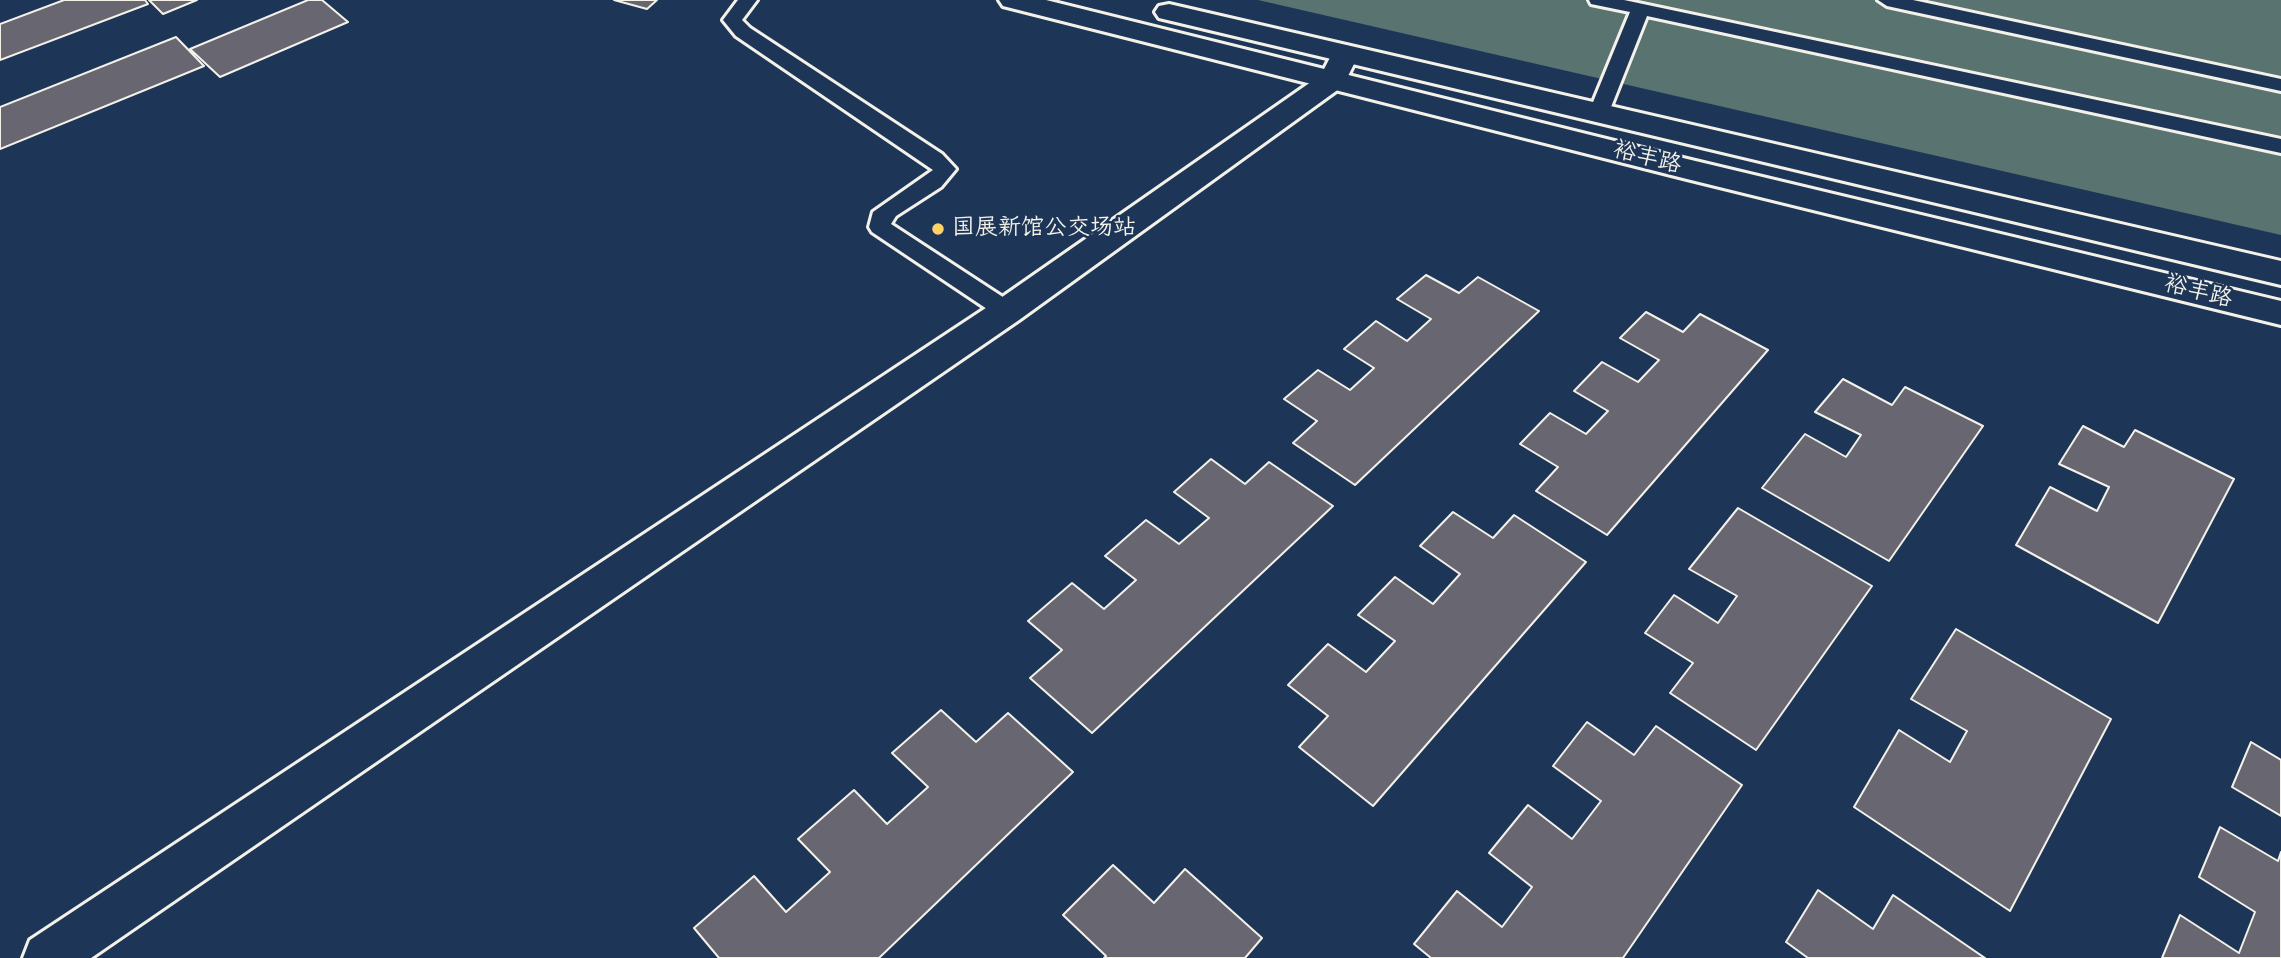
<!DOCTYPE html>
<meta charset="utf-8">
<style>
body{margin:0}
canvas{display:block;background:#1d3557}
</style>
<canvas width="2281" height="958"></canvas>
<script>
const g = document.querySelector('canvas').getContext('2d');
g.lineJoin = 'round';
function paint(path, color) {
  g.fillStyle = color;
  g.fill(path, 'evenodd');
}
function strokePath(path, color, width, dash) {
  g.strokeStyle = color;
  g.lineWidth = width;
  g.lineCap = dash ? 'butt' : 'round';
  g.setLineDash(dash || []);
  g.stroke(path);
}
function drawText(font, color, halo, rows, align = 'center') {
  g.font = font + ' "Architects Daughter","LXGW WenKai TC",sans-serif';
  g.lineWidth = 5;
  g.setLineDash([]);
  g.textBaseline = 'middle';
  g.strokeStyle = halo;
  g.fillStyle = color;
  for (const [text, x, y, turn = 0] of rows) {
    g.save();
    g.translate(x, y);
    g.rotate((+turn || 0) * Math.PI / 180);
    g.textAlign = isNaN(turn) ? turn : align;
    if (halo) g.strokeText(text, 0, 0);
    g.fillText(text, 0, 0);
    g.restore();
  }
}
paint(new Path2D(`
 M1258,0H2281V235Z`), '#597370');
const building = new Path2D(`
 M64,0H145L148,4L0,60V24Z
 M149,0H197L163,14Z
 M308,0H322L348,22L220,77L190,49Z
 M614,0H657L647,9Z
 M176,37L204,66L0,149V107Z
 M1426,275L1459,293L1478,277L1539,311L1355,485L1293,443L1317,421L1284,399L1318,370L1350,390L1374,368L1344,349L1376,321L1407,341L1431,319L1397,299Z
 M1646,312L1683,332L1700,314L1768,350L1607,535L1536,491L1558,467L1520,444L1550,413L1586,434L1608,411L1574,391L1602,362L1638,382L1659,360L1620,338Z
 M1843,379L1892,405L1905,387L1983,426L1889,561L1762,488L1805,434L1846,457L1861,435L1815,412Z
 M2083,426L2124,447L2135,430L2234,479L2158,623L2016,545L2050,487L2097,511L2109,487L2059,464Z
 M1211,459L1245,484L1269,462L1333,506L1092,733L1030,678L1062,650L1028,621L1072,583L1104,609L1136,580L1105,556L1146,520L1179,544L1209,518L1174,492Z
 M1738,508L1872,586L1756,750L1670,693L1693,663L1645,633L1674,595L1718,623L1737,596L1689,569Z
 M1453,512L1493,538L1514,515L1586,562L1373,806L1299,747L1328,716L1288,685L1328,644L1366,672L1395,641L1358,615L1395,577L1433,604L1460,574L1420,546Z
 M1956,629L2111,719L2010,911L1854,807L1899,730L1950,762L1967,731L1911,699Z
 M941,710L976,742L1008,713L1073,772L879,958H719L694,928L754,876L786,912L830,872L798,839L854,790L887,824L928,787L892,753Z
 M1587,722L1634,755L1656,726L1742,785L1623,958H1431L1414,944L1457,891L1502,927L1532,887L1489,853L1528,805L1572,839L1601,801L1553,766Z
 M2251,742L2281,760V816L2232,787Z
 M2220,827L2278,861L2281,852V958H2162L2180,915L2239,953L2255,912L2199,877Z
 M1113,865L1154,903L1185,869L1262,938L1245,958H1104L1106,956L1063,915Z
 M1818,890L1873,929L1893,895L1985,958H1808L1786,942Z`);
paint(building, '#676671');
strokePath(building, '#f4f1e8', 2);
const lane = new Path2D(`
 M738,0H757L742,20L750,28L942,154L956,169L941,187L896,216L891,224L1015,305L1019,311L1015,317L1007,319L999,317L872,232L869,227L873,212L933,170L736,36L723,20Z
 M1589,0H1624L2281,139V153L1647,16L1609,112L1606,116H1592L1589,112L1630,12L1591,4Z
 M1878,0H1913L2281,79V91L1887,6Z`);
const street = new Path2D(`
 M1345,45L1355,48L1359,54L1343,86L1019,320L91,958H23L30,940L995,302L1321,75L1335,48Z`);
const secondary = new Path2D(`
 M999,0H1046L1687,159L2281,301V325L1687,179L1003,6Z
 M1169,4L2281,261V285L1159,18L1155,12L1159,6Z`);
strokePath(lane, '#f4f1e8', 6);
strokePath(street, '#f4f1e8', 6);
strokePath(secondary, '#f4f1e8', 6);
paint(lane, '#1d3557');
paint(street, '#1d3557');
paint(secondary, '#1d3557');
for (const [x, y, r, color] of [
 [938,229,7,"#ffd166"]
]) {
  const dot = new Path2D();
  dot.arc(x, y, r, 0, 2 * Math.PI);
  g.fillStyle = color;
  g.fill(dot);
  strokePath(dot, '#1d3557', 2.5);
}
drawText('23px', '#f4f1e8', '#1d3557', [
 ["裕丰路",1647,159,14],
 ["裕丰路",2198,293,14]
]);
drawText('23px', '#f4f1e8', '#1d3557', [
 ["国展新馆公交场站",952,229]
], 'left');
</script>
